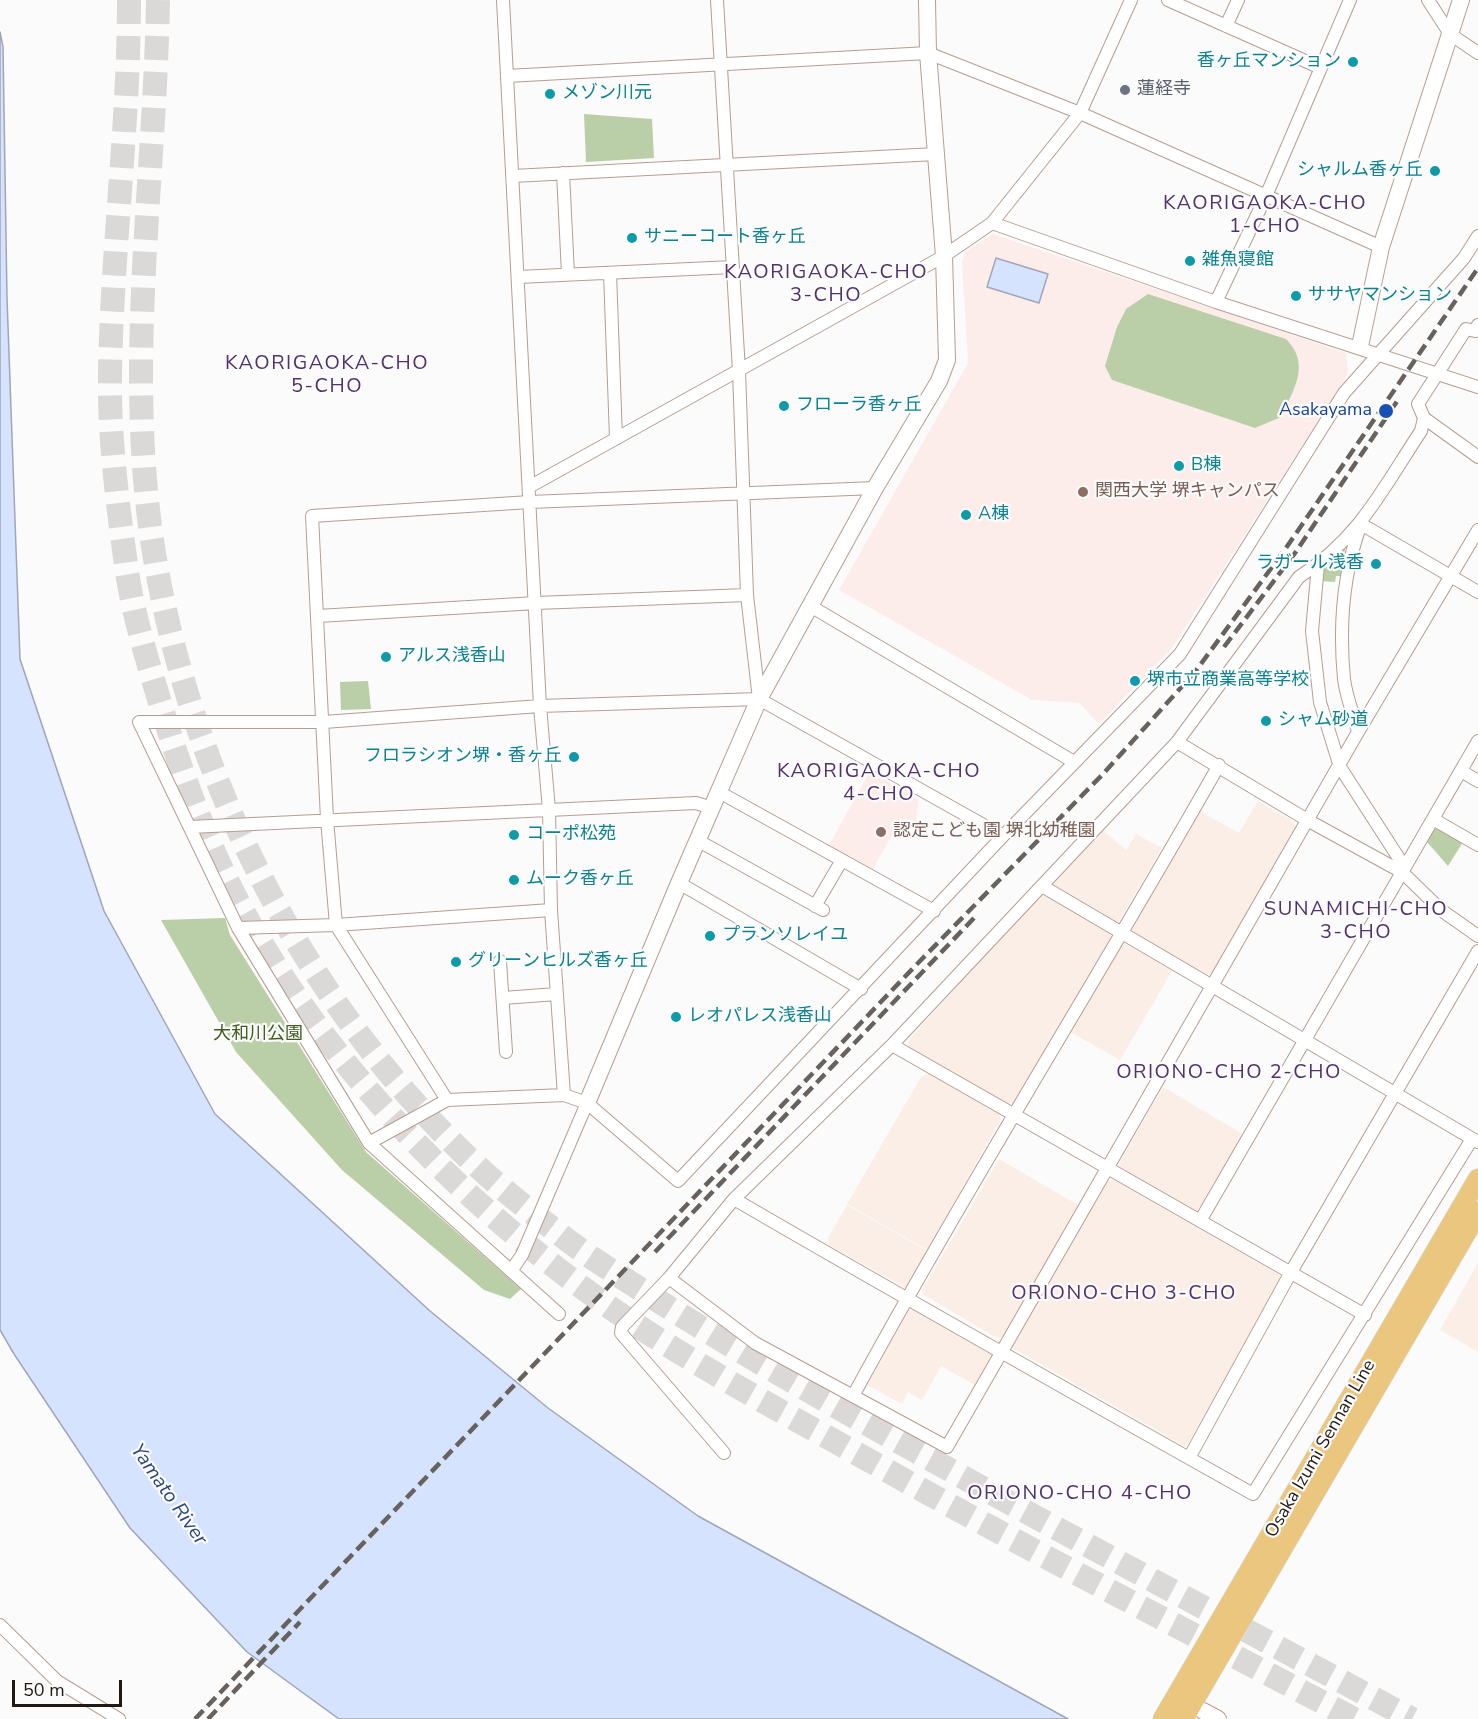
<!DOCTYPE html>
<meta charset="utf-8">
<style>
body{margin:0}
#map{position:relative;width:1478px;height:1719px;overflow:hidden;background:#fbfbfb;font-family:"Nunito Sans",sans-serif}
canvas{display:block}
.scale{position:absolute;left:12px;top:1680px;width:110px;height:27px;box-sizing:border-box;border:3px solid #211913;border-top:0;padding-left:8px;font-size:18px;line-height:21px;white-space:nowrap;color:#211913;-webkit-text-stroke:4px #fbfbfb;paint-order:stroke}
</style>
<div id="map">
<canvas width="1478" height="1719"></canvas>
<div class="scale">50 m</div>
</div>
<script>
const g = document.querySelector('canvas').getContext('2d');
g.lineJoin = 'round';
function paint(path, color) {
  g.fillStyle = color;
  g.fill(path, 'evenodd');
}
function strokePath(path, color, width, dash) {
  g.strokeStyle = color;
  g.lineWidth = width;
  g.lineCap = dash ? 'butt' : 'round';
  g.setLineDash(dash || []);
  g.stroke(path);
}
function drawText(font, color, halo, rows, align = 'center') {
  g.font = font + ' "Nunito Sans","Noto Sans JP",sans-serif';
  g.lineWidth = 4.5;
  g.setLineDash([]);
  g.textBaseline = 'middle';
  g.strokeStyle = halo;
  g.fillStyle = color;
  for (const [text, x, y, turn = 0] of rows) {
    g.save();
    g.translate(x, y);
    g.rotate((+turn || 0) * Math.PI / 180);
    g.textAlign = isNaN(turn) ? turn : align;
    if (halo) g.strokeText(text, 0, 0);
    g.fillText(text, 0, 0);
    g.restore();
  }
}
paint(new Path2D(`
 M1258,801L1294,822L1296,829L1214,973L1205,974L1135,934L1132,927L1198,810L1239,833Z
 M1102,829L1126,850L1136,834L1162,848L1117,924L1053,884Z
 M1044,895L1110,932L1112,939L1015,1103L1007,1104L909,1048L908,1041L1037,896Z
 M1126,944L1172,971L1120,1060L1070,1032L1120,946Z
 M932,1072L998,1110L1001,1119L927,1250L847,1204L921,1077Z
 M1163,1087L1243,1134L1196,1213L1120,1169L1119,1163Z
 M999,1159L1080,1206L1003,1337L997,1338L924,1295L922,1290Z
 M1114,1180L1280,1275L1282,1281L1186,1447L1011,1347L1106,1182Z
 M847,1205L927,1251L906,1288L829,1245L828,1238Z
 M1478,1263V1352L1440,1330Z
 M914,1308L988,1349L992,1355L975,1385L941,1366L922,1400L908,1392L902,1404L867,1385L909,1310Z`), '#fbeee6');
paint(new Path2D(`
 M993,234L1346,353L1348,374L1172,648L1099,724L1079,703L1032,700L839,590L968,363L962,262L966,251Z
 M870,771L919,799L916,824L899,823L871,872L828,847Z`), '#fdedea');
paint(new Path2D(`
 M584,114L652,119L654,158L586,162Z
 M1148,294L1286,339C1311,364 1294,389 1281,417L1255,428L1112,380L1105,366L1117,327L1126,309Z
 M1341,549H1345L1341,576H1336L1335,582L1319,581L1322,567Z
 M368,681L371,709L341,710L340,682Z
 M1439,828L1463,842L1448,866L1427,842L1432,830Z
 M225,918L230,935L366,1152L521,1289L510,1299L484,1290L342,1170L236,1052L161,920Z`), '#bacfa7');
const water = new Path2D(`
 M0,32L3,47L7,298L20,659L104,911L215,1114L430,1311L548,1408L698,1516L1068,1719H339L247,1652L130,1528L14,1354L0,1330Z
 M996,258L1048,274L1039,303L987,287Z`);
paint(water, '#d5e3fe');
strokePath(water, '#9fa6b8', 1.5);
strokePath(new Path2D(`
 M129,0C129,125 112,249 110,374C109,440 118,507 127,572C136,629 155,686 172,741C195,811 223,881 262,944C359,1105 506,1245 666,1344C735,1387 808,1426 879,1466C1036,1554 1195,1635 1354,1719
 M158,0C155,184 124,370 154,553C190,769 292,979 445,1135C478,1169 515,1200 552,1228C582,1253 616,1273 649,1295C732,1348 817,1396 903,1444C1072,1538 1242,1628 1412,1719`), '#dad9d8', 24, [24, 12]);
const minor = new Path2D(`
 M503,0L540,706L549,810L551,910L564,1095
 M717,0L739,371L747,595L759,699
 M1168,0L1321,68
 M1428,0L1450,34L1478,53
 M1226,26L1238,0
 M507,76L928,53L1080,113L1381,247
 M563,173L568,274
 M513,176L936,154
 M992,223L1216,302L1478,387
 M610,273L616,438
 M518,277L733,267
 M1216,302L1266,196L1350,0
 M1424,418L1418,404L1466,329L1475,331L1478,325
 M529,487L944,256L992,223L1080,113L1131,0
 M875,488L530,502L312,516L327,819L336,925L447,1100L564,1095L587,1103L678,1181L1003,836L1180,654L1344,393L1464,258L1478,236
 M1318,565L1312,631L1320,702L1340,767L1400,860L1402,872
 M812,607L1074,762
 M318,616L536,603L747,595
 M1358,732C1354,715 1346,697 1344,679C1339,627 1343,573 1361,524L1478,592
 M1177,742L1309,821L1402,872L1441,910L1478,936
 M1461,771L1478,781
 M719,792L934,911
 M1433,819L1478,845
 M190,827L696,803L712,808
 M697,840L823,910
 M679,883L861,989
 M1042,886L1478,1142
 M815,906L842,860
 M238,928L336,925L551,910
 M500,961L506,1052
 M503,998L557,994
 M892,1045L1365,1315
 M369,1143L447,1100
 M734,1199C906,1299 1080,1397 1253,1494L1472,1139
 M1200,1221L1478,741
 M511,1271L522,1255L587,1103
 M669,1278L755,1343L947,1447L1358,732L1478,530
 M559,1314L369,1143L238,928L139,722H324L540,706L759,699L1003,836
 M853,1396C969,1183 1099,977 1219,765
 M724,1453L621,1333L622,1327L669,1278L734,1199L892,1045L1177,742L1299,577C1360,538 1383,488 1421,431L1424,418L1478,457
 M1189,1458L1291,1272L1478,951
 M0,1625L57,1681L119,1719`);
const tertiary = new Path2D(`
 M1360,346L1381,247L1461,0
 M587,1103L679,883L759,699L875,488L939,381L947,360L944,256L928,53L927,0
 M1203,1711L1218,1719`);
const primary = new Path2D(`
 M1163,1719L1478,1179
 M1183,1719L1478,1212`);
strokePath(minor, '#b59e90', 14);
strokePath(tertiary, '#b59e90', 18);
strokePath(primary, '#d7d6d5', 21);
strokePath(minor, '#fff', 12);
strokePath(tertiary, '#fff', 16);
strokePath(primary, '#eac67e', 20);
strokePath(new Path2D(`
 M1224,647L1295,553L1400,397
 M655,1252L974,918
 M195,1719L920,961L1102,775L1195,672L1286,548L1478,268
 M208,1719L300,1622`), '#68625e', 4.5, [12, 6]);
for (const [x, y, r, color] of [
 [1353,62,6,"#0f9aa8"],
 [1125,90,6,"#6b7280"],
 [550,94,6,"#0f9aa8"],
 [1435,171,6,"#0f9aa8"],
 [632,238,6,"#0f9aa8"],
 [1190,261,6,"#0f9aa8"],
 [1296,296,6,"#0f9aa8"],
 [784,406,6,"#0f9aa8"],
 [1386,411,8,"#1a4fb4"],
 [1179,466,6,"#0f9aa8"],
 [1083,492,6,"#8d6e63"],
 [966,515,6,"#0f9aa8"],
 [1376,564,6,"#0f9aa8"],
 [386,657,6,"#0f9aa8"],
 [1135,681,6,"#0f9aa8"],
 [1266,721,6,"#0f9aa8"],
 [574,757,6,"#0f9aa8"],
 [881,832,6,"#8d6e63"],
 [514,835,6,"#0f9aa8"],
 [514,880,6,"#0f9aa8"],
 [710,936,6,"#0f9aa8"],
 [456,962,6,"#0f9aa8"],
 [676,1017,6,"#0f9aa8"]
]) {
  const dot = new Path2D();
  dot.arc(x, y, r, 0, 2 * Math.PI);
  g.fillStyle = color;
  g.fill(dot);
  strokePath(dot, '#fbfbfb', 2);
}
drawText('18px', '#0d838f', '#fbfbfb', [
 ["香ヶ丘マンション",1341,62,"right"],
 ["メゾン川元",562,94],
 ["シャルム香ヶ丘",1423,171,"right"],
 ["サニーコート香ヶ丘",644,238],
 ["雑魚寝館",1202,261],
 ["ササヤマンション",1308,296],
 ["フローラ香ヶ丘",796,406],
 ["B棟",1191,466],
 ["A棟",978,515],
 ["ラガール浅香",1364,564,"right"],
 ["アルス浅香山",398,657],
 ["堺市立商業高等学校",1147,681],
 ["シャム砂道",1278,721],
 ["フロラシオン堺・香ヶ丘",562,757,"right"],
 ["コーポ松苑",526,835],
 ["ムーク香ヶ丘",526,880],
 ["プランソレイユ",722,936],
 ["グリーンヒルズ香ヶ丘",468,962],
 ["レオパレス浅香山",688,1017]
], 'left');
drawText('18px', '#5b616d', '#fbfbfb', [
 ["蓮経寺",1137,90]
], 'left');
drawText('18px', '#164399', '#fbfbfb', [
 ["Asakayama",1372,411]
], 'right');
drawText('18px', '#785e54', '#fbfbfb', [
 ["関西大学 堺キャンパス",1095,492],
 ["認定こども園 堺北幼稚園",893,832]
], 'left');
drawText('18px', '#415d1f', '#fbfbfb', [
 ["大和川公園",258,1035]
]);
drawText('18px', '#211913', '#fbfbfb', [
 ["Osaka Izumi Sennan Line",1321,1449,-60]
]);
g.letterSpacing = '1.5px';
drawText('20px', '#50326c', '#fbfbfb', [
 ["KAORIGAOKA-CHO",1265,204],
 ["1-CHO",1265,227],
 ["KAORIGAOKA-CHO",826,273],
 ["3-CHO",826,296],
 ["KAORIGAOKA-CHO",327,364],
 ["5-CHO",327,387],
 ["KAORIGAOKA-CHO",879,772],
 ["4-CHO",879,795],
 ["SUNAMICHI-CHO",1356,910],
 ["3-CHO",1356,933],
 ["ORIONO-CHO 2-CHO",1229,1073],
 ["ORIONO-CHO 3-CHO",1124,1294],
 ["ORIONO-CHO 4-CHO",1080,1494]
]);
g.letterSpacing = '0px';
drawText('italic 20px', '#2c477c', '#fbfbfb', [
 ["Yamato River",168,1495,55]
]);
</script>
